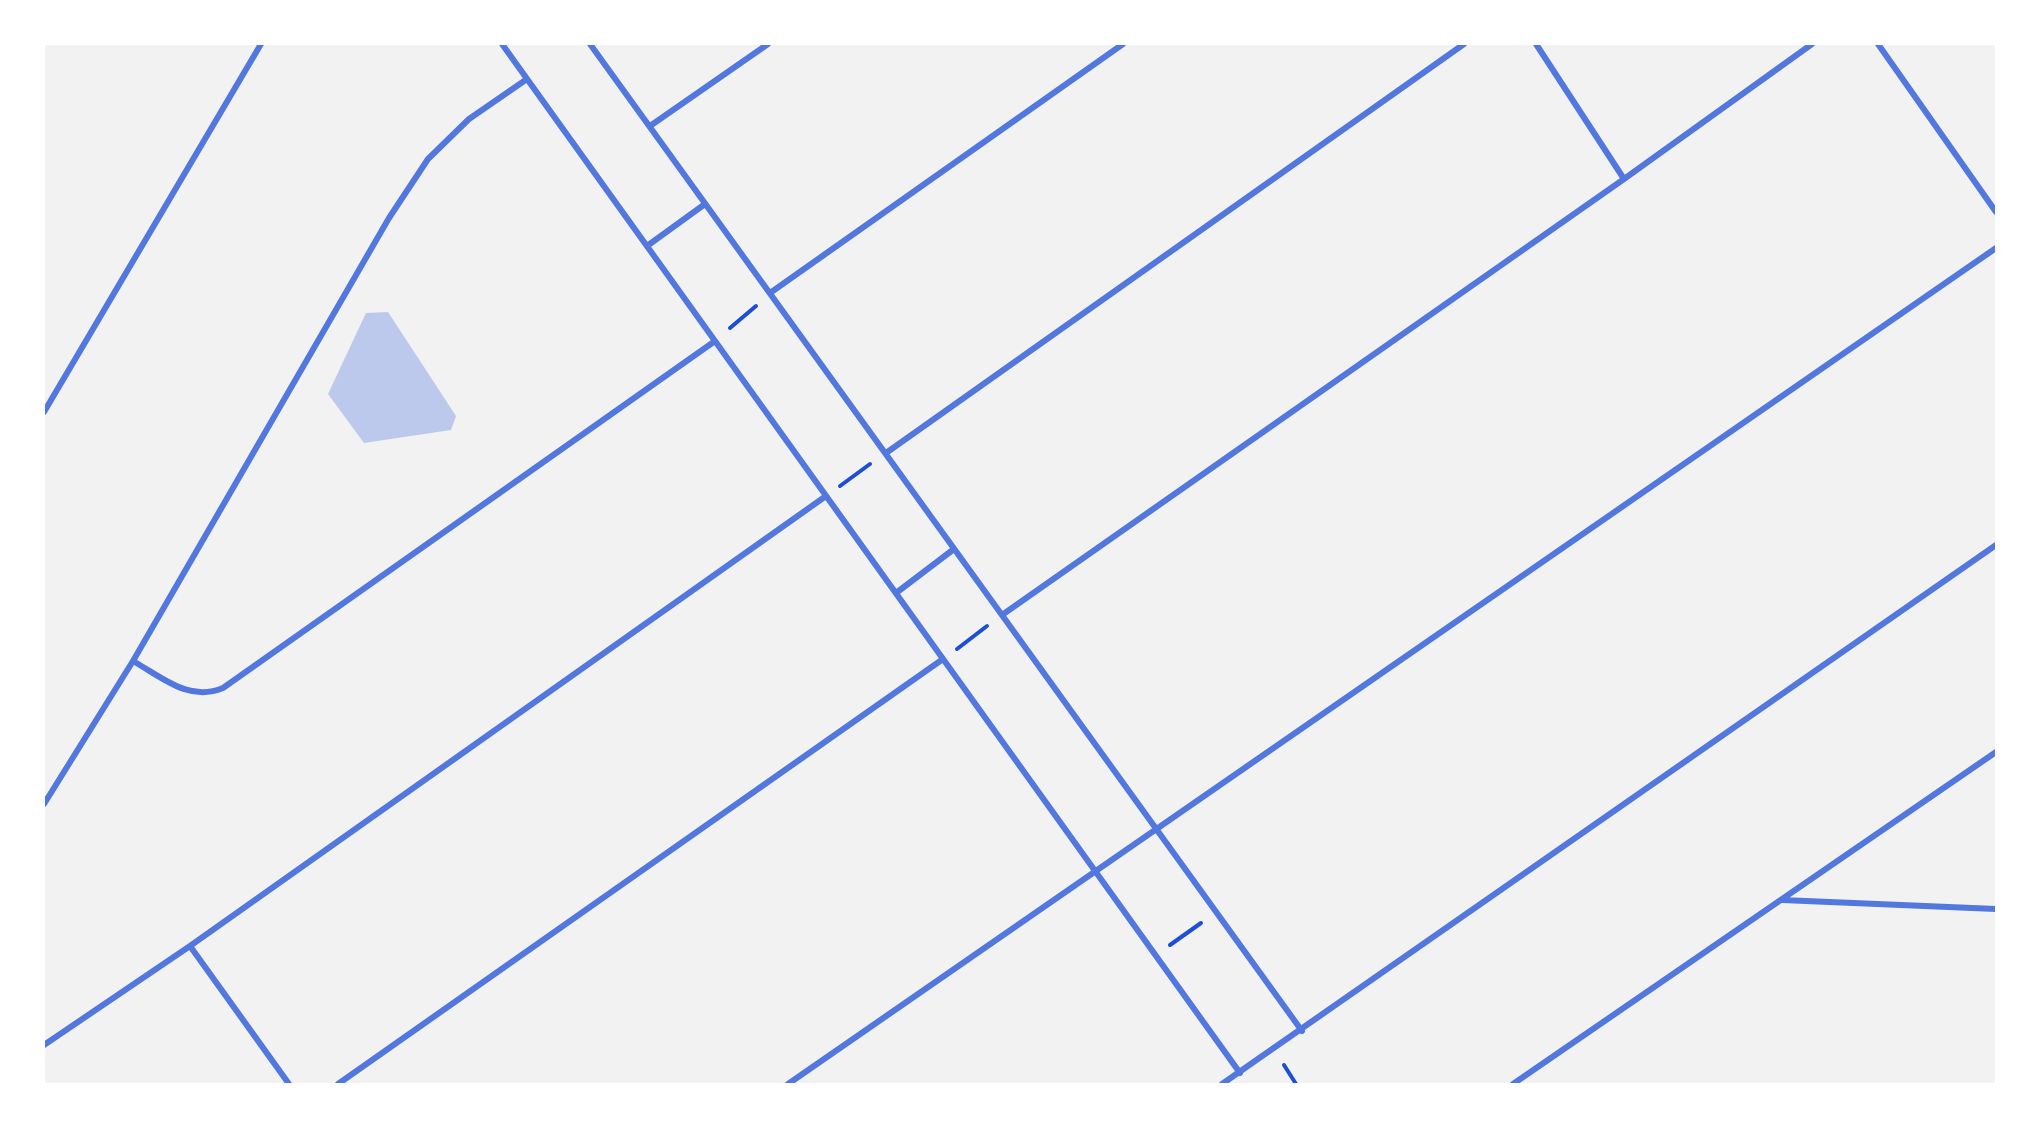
<!DOCTYPE html>
<style>
body{margin:0}
#map{position:relative;width:2040px;height:1128px;overflow:hidden;background:#f2f2f2;font-family:"Public Sans",sans-serif}
canvas{display:block}
.frame{position:absolute;inset:0;border:45px solid #fff;pointer-events:none}
</style>
<div id="map">
<canvas width="2040" height="1128"></canvas>
<div class="frame"></div>
</div>
<script>
const g = document.querySelector('canvas').getContext('2d');
g.lineJoin = 'round';
function paint(path, color) {
  g.fillStyle = color;
  g.fill(path, 'evenodd');
}
function strokePath(path, color, width, dash) {
  g.strokeStyle = color;
  g.lineWidth = width;
  g.lineCap = dash ? 'butt' : 'round';
  g.setLineDash(dash || []);
  g.stroke(path);
}
paint(new Path2D(`
 M388,312L456,416L451,430L364,443L328,394L366,313Z`), '#bdc9ec');
strokePath(new Path2D(`
 M730,328L756,306
 M840,486L870,464
 M957,649L987,626
 M1170,945L1201,923
 M1284,1065L1296,1084`), '#1d4ed8', 4);
strokePath(new Path2D(`
 M502,44L1240,1073
 M590,44L1302,1031
 M1536,44L1624,179
 M1878,44L1996,212
 M650,126L768,44
 M647,246L705,204
 M770,293L1123,44
 M44,412L261,44
 M886,453L1464,44
 M896,593L954,549
 M1002,615L1624,179L1812,44
 M133,661C163,678 189,702 223,688L715,341
 M44,804L133,661L389,218L428,159L469,119L527,79
 M1782,900L1996,909
 M190,946L289,1084
 M44,1045L190,946L826,496
 M338,1084L943,659
 M788,1084L1996,248
 M1222,1084L1996,545
 M1513,1084L1996,752`), '#5277de', 6);
</script>
